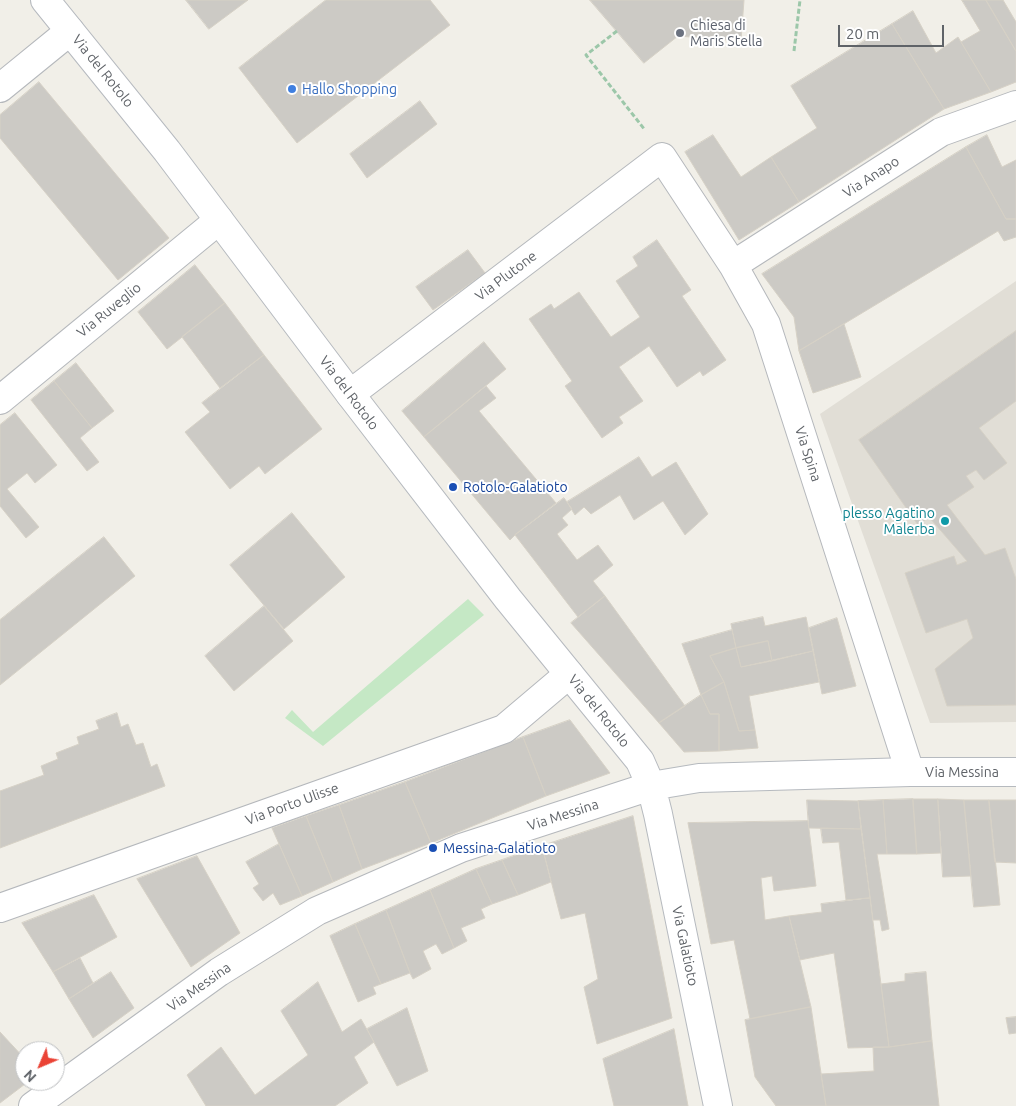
<!DOCTYPE html>
<style>
body{margin:0}
#map{position:relative;width:1016px;height:1106px;overflow:hidden;background:#f1efe8;font-family:Ubuntu,sans-serif}
canvas{display:block}
.north{position:absolute;left:15px;top:1041px;width:50px;height:50px;box-sizing:border-box;background:#fff;border:1px solid #bfc1c3;border-radius:50%;rotate:225deg;font-size:14px;font-weight:700;line-height:20px;text-align:center;color:#5f6368}
.north::after{content:'';display:block;margin:auto;width:18px;height:22px;background:#ea4335;clip-path:polygon(50% 0,100% 100%,50% 72%,0 100%)}
.scale{position:absolute;left:838px;top:25px;width:106px;height:22px;box-sizing:border-box;border:2px solid #5f6368;border-top:0;padding-left:6px;font-size:15px;line-height:18px;white-space:nowrap;color:#5f6368;-webkit-text-stroke:4px #fff;paint-order:stroke}
</style>
<div id="map">
<canvas width="1016" height="1106"></canvas>
<div class="north">N</div>
<div class="scale">20 m</div>
</div>
<script>
const g = document.querySelector('canvas').getContext('2d');
g.lineJoin = 'round';
function paint(path, color) {
  g.fillStyle = color;
  g.fill(path, 'evenodd');
}
function strokePath(path, color, width, dash) {
  g.strokeStyle = color;
  g.lineWidth = width;
  g.lineCap = dash ? 'butt' : 'round';
  g.setLineDash(dash || []);
  g.stroke(path);
}
function drawText(font, color, halo, rows, align = 'center') {
  g.font = font + ' Ubuntu,sans-serif';
  g.lineWidth = 4;
  g.setLineDash([]);
  g.textBaseline = 'middle';
  g.strokeStyle = halo;
  g.fillStyle = color;
  for (const [text, x, y, turn = 0] of rows) {
    g.save();
    g.translate(x, y);
    g.rotate((+turn || 0) * Math.PI / 180);
    g.textAlign = isNaN(turn) ? turn : align;
    if (halo) g.strokeText(text, 0, 0);
    g.fillText(text, 0, 0);
    g.restore();
  }
}
paint(new Path2D(`
 M1016,281V722L930,723L820,414Z`), '#e1ded6');
paint(new Path2D(`
 M468,599L484,615L323,746L285,718L292,710L313,732Z`), '#c5e8c5');
const building = new Path2D(`
 M186,0H248L209,29Z
 M326,0H430L450,25L297,143L239,68Z
 M590,0H744L741,41L678,36L644,63Z
 M962,0H986L1016,51V82L991,92L961,42L980,31Z
 M986,0H1003L1016,22V51Z
 M913,11L936,53L958,37L991,92L944,109L892,24Z
 M892,24L944,109L799,202L771,157L817,128L791,86Z
 M39,82L169,238L118,280L0,138V115Z
 M420,101L437,124L367,178L350,154Z
 M713,135L741,177L771,157L799,202L739,240L685,152Z
 M987,135L1002,167L1016,160V219H1006L966,147Z
 M966,147L1006,219H1016V237L1004,241L998,231L799,351L794,317L762,274Z
 M657,240L691,290L682,296L726,360L703,376L700,371L677,387L649,346L619,367L643,401L619,417L623,423L602,438L565,386L572,381L529,319L551,304L554,309L579,292L611,337L640,317L616,281L638,266L633,257Z
 M468,250L485,273L433,310L416,287Z
 M195,265L225,303L167,349L138,312Z
 M225,303L264,355L220,388L182,337Z
 M844,324L861,377L813,393L799,351Z
 M1016,331V401L979,428L1007,463L984,480L976,470L966,476L974,487L947,505L985,555L1005,548L1016,579V705L947,706L935,669L973,638L967,619L926,633L905,573L954,556L957,565L967,561L929,517L918,525L859,440Z
 M484,342L506,369L424,437L402,411Z
 M264,355L322,429L265,474L259,466L230,489L185,432L210,412L202,403Z
 M76,363L114,411L92,428L54,381Z
 M54,381L92,428L80,438L99,462L87,471L31,400Z
 M486,386L496,398L479,411L556,503L515,535L510,540L424,437Z
 M15,413L57,465L35,483L27,473L7,489L39,527L26,538L0,506V425Z
 M639,457L652,477L676,462L708,514L685,535L663,501L634,520L620,495L591,514L584,507L575,515L567,502Z
 M564,498L572,509L562,518L568,525L557,534L577,560L598,545L613,565L593,581L605,596L578,617L515,535Z
 M292,513L345,577L284,629L230,565Z
 M104,537L135,576L0,685V620Z
 M605,596L685,706L659,723L571,623Z
 M264,606L293,641L234,691L205,656Z
 M763,617L765,626L806,617L813,651L772,661L768,641L736,648L731,624Z
 M837,618L856,686L822,694L809,628Z
 M732,630L736,648L710,656L724,682L701,695L682,644Z
 M768,641L772,661L741,667L736,648Z
 M736,648L741,667L813,651L819,682L749,696L755,730L739,731L724,682L710,656Z
 M724,682L739,731L755,730L758,748L719,751V714H710L701,695Z
 M701,695L710,714H719V751L684,752L659,723Z
 M117,713L121,727L128,724L136,745L143,743L151,767L157,764L165,786L0,848V791L44,775L41,766L58,759L56,753L79,744L77,737L99,729L96,721Z
 M570,720L610,773L546,796L523,737Z
 M523,737L546,796L431,843L405,782Z
 M405,782L431,843L362,869L339,805Z
 M913,799H938L941,853L917,854Z
 M913,799L917,854H887L883,800Z
 M938,799L964,800L971,876L943,877Z
 M807,800L858,801L861,829L809,828Z
 M883,800L887,854H877L889,929L882,931L880,920H873L858,801Z
 M964,800H989L1000,905L974,907Z
 M989,800H1016V863L995,862Z
 M339,805L362,869L333,882L306,816Z
 M306,816L333,882L302,896L272,828Z
 M633,816L672,1018L597,1044L584,987L598,979L585,913L561,919L542,846Z
 M808,821L816,886L774,891L772,876L761,878L765,920L789,916L811,1007L750,1019L734,940L711,944L688,823Z
 M821,828L861,829L870,898L846,900L839,842L823,843Z
 M279,844L302,896L280,905L273,893L263,901L253,888L259,884L246,862Z
 M542,846L551,882L518,895L502,860Z
 M197,856L240,933L191,967L137,879Z
 M502,860L518,895L492,904L476,869Z
 M476,869L492,904L481,909L485,918L461,928L467,941L454,948L430,890Z
 M430,890L454,948L442,954L436,944L423,951L431,969L413,979L410,973L386,910Z
 M94,895L117,937L53,972L22,923Z
 M870,898L889,1047L848,1048L834,953L800,960L789,916L822,912L821,904Z
 M386,910L410,973L381,984L355,924Z
 M355,924L381,984L373,987L376,994L358,1002L330,936Z
 M80,958L93,983L69,999L53,972Z
 M111,972L134,1008L93,1038L69,999Z
 M926,972L932,1041L889,1047L881,984L905,981V974Z
 M318,982L342,1032L361,1019L374,1042L354,1057L368,1083L335,1106H206L187,1075L221,1047L255,1095L308,1055L281,1011Z
 M811,1007L826,1106H776L755,1077L745,1020Z
 M407,1008L428,1071L397,1086L367,1029Z
 M1016,1017V1033L1009,1034L1006,1018Z
 M674,1029L688,1106H614L603,1059Z
 M0,1032L25,1059V1081H29L0,1103Z
 M932,1041L939,1106H826L821,1074L874,1071L873,1047H889Z`);
paint(building, '#cccac5');
strokePath(building, '#d6d1c6', 1);
const minor = new Path2D(`
 M0,88L70,31
 M733,265L941,132L1016,105
 M350,394L662,157L733,265L766,324L910,772
 M0,400L219,220
 M0,908L504,729L569,674
 M33,1106L219,972L317,911L461,848L651,786`);
const secondary = new Path2D(`
 M45,0L167,151L350,394L508,599L640,761L651,786L658,814L718,1106
 M651,786L699,778L910,772H1016`);
strokePath(minor, '#b5b8bc', 30);
strokePath(secondary, '#b6babf', 30);
strokePath(new Path2D(`
 M617,31L586,55L645,130
 M794,51L800,0`), '#9cc7a9', 3, [5, 2.5]);
strokePath(minor, '#fff', 28);
strokePath(secondary, '#fff', 28);
for (const [x, y, r, color] of [
 [680,33,5,"#6b7280"],
 [292,89,5,"#3f7fe0"],
 [453,487,5,"#1a4fb4"],
 [945,521,5,"#0f9aa8"],
 [433,848,5,"#1a4fb4"]
]) {
  const dot = new Path2D();
  dot.arc(x, y, r, 0, 2 * Math.PI);
  g.fillStyle = color;
  g.fill(dot);
  strokePath(dot, '#fff', 2);
}
drawText('14px', '#5b616d', '#fff', [
 ["Chiesa di",690,25],
 ["Maris Stella",690,41]
], 'left');
drawText('14px', '#5f6368', '#fff', [
 ["Via del Rotolo",103,71,51],
 ["Via Anapo",871,177,-33],
 ["Via Plutone",506,276,-37],
 ["Via Ruveglio",109,310,-39],
 ["Via del Rotolo",349,393,53],
 ["Via Spina",808,454,72],
 ["Via del Rotolo",599,711,51],
 ["Via Messina",962,772],
 ["Via Porto Ulisse",292,804,-20],
 ["Via Messina",563,815,-18],
 ["Via Galatioto",685,946,78],
 ["Via Messina",199,987,-35]
]);
drawText('14px', '#366cbe', '#fff', [
 ["Hallo Shopping",302,89]
], 'left');
drawText('14px', '#164399', '#fff', [
 ["Rotolo-Galatioto",463,487],
 ["Messina-Galatioto",443,848]
], 'left');
drawText('14px', '#0d838f', '#fff', [
 ["plesso Agatino",935,513],
 ["Malerba",935,529]
], 'right');
</script>
